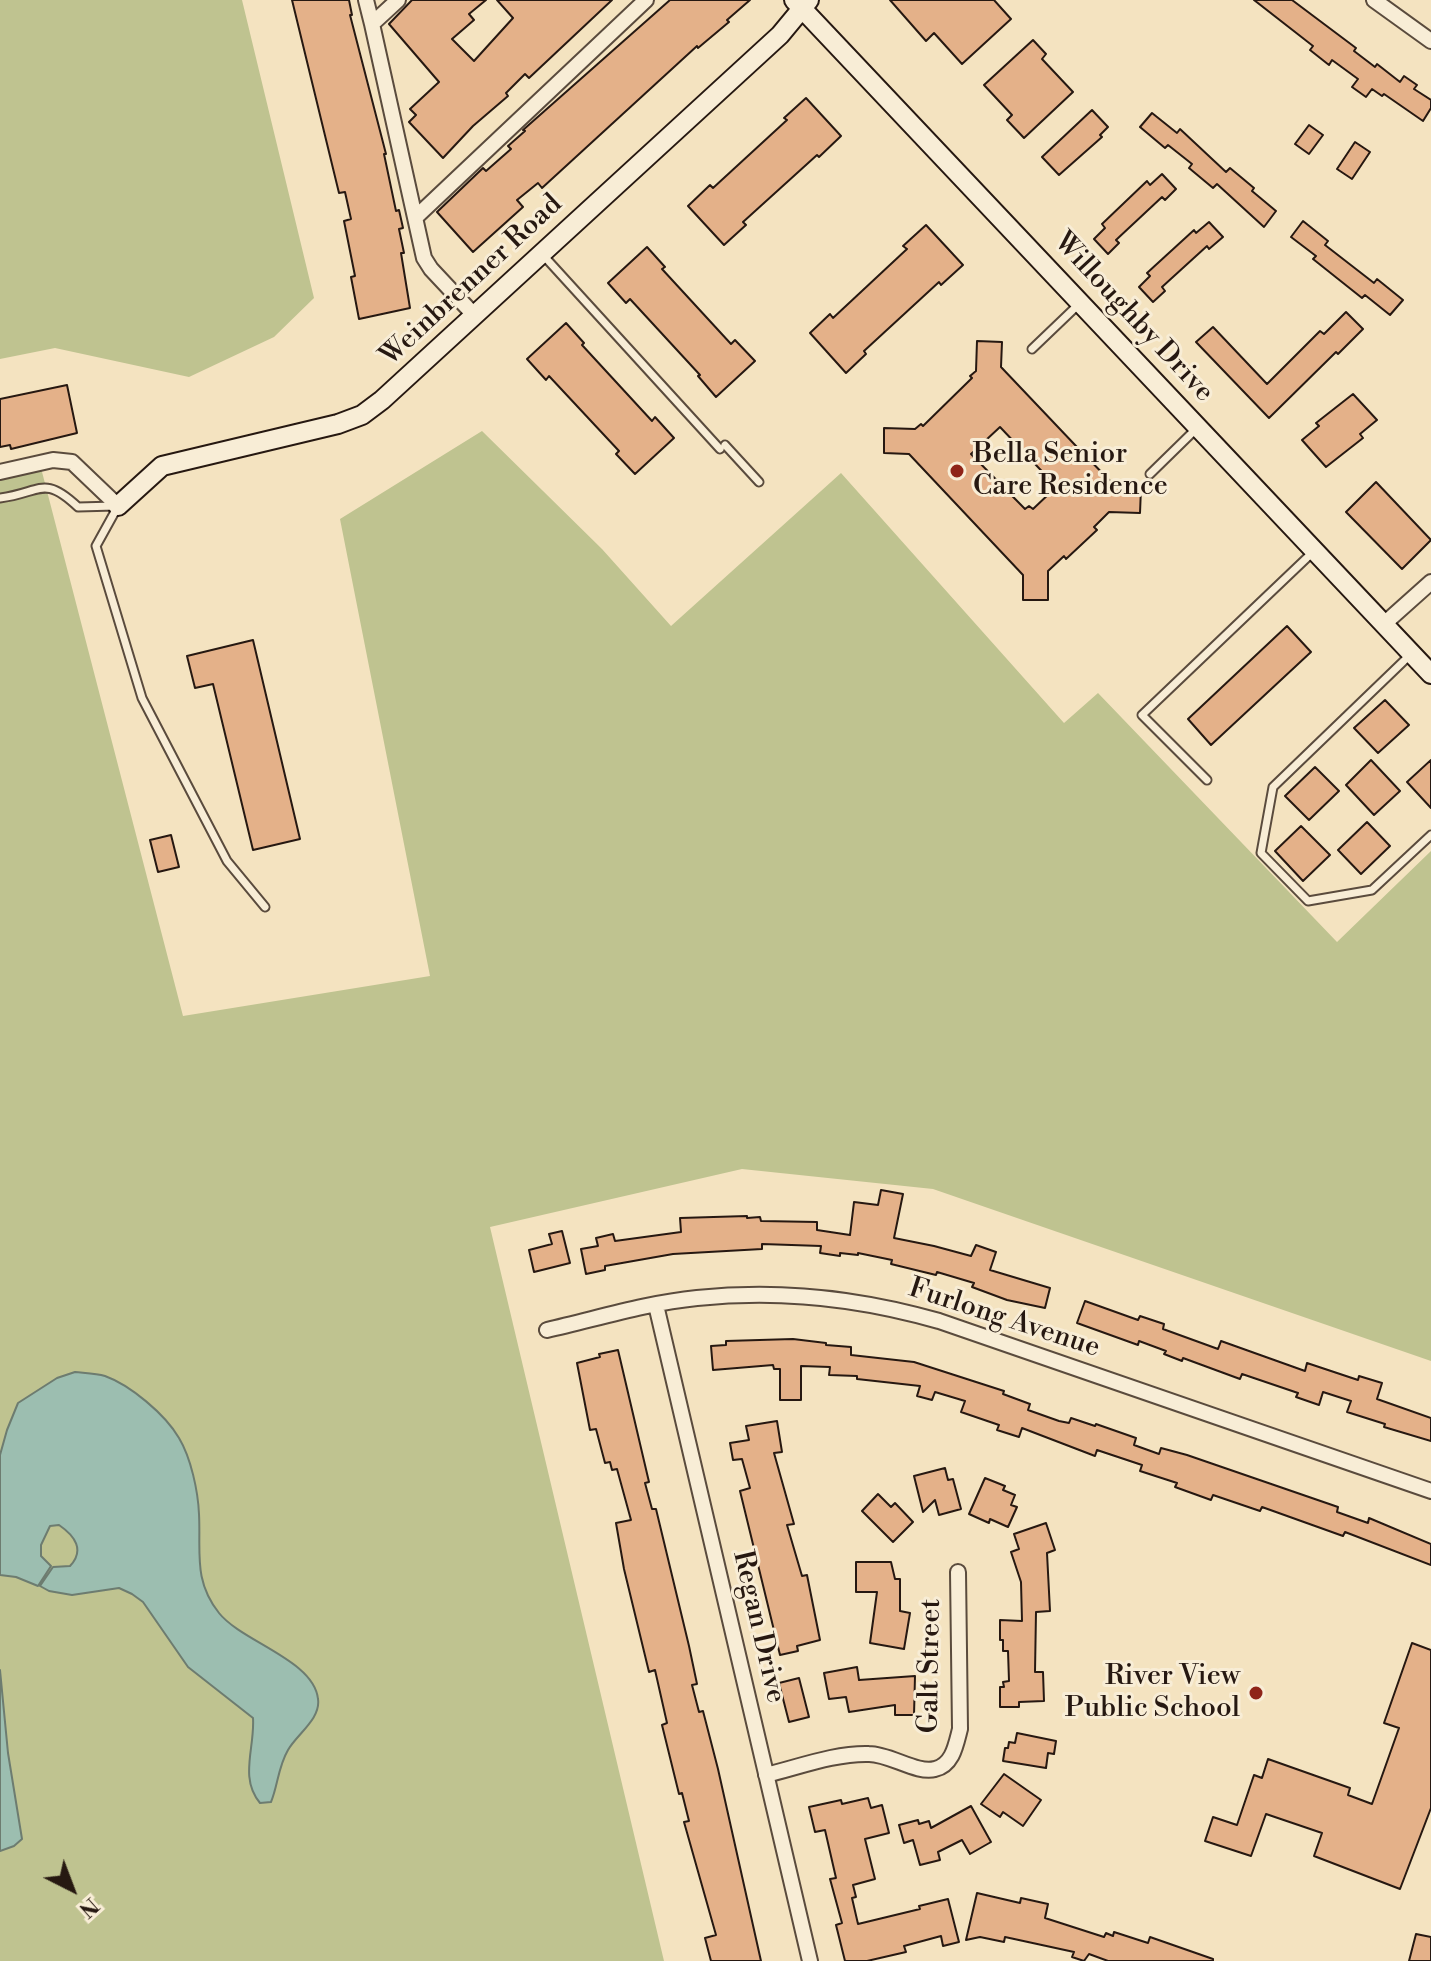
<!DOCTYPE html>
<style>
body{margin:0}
#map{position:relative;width:1431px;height:1961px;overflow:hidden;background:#f4e3c0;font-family:"Libre Bodoni",serif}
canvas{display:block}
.north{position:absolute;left:32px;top:1849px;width:80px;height:80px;-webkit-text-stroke:6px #f8edd6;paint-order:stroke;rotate:138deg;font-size:22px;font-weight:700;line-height:32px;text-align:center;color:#261811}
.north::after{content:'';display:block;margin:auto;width:28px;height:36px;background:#261811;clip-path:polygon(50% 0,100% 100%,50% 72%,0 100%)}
</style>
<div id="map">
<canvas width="1431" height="1961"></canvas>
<div class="north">N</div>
</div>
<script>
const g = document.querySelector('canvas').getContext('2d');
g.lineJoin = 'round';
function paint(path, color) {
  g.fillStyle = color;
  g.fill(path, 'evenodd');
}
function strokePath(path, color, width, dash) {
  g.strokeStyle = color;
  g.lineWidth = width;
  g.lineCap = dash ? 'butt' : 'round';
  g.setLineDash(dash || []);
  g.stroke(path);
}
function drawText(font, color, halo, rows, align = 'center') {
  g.font = font + ' "Libre Bodoni",serif';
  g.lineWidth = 6;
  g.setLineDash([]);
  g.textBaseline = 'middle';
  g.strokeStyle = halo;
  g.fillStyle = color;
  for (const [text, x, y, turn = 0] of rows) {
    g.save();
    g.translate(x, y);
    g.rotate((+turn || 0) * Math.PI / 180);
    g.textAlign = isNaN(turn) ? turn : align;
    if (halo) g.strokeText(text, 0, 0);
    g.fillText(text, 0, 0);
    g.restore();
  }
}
paint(new Path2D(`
 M0,0H242L314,298L274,337L189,377L55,348L0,359Z
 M482,431L602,549L671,626L841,473L1064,723L1098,693L1337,942L1431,851V1361L933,1189L742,1169L490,1227L664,1961H0V478L41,468L183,1016L430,976L340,519Z`), '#bfc390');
const water = new Path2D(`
 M75,1372C84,1373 96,1373 105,1376C130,1385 165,1414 179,1438C191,1458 198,1491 199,1514C201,1552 193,1580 219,1613C242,1642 314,1660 318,1699C321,1719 297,1734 288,1750C278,1767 278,1785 271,1802L260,1803C239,1778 255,1748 253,1718L188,1667L143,1602L132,1594L119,1588L72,1595L49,1591L40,1586L53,1567L70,1566C85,1550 75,1536 59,1525L50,1526L41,1545V1556L51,1566L38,1586L16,1577L0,1575V1455L7,1430L18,1403L57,1378Z
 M0,1670L8,1753L22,1839L14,1846L0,1851Z`);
paint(water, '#9cbeb0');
strokePath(water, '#6d7c70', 2);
const building = new Path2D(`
 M292,0H349L352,15H350L386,154H384L396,211L399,210L403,228L399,229L404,253H401L410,308L359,319L351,277L355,276L344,221L351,219L345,192L339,193Z
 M412,0H486L469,14L474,20L452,39L474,61L513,18L497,0H612L529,78L525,74L506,93L508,96L473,126L443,158L409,122L416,115L410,109L439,82L389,24Z
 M670,0H750L727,20L729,22L698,48L697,46L542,188L538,183L517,200L523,207L473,252L437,212L483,168L486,171L511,149L508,146L525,131L523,130Z
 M890,0H994L1011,19L962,64L934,33L926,41Z
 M1254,0H1292L1356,48L1354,51L1375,67L1377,64L1400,82L1404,76L1417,85L1414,89L1431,100V108L1423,121L1384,94L1382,96L1372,89L1366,97L1352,87L1358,79L1332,60L1329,65L1310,50L1313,46Z
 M1033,40L1046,54L1042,59L1073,92L1024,138L1007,120L1012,115L984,85Z
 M806,98L841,136L819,157L817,155L743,222L746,225L724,245L688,206L710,185L713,188L787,120L784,118Z
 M1092,110L1108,127L1100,135L1102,137L1059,175L1042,157Z
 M1152,113L1177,133L1180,129L1226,172L1230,168L1254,188L1252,191L1276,211L1264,227L1217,184L1213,188L1189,168L1192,164L1168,145L1165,148L1140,127Z
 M1309,125L1323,135L1309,154L1295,144Z
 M1355,142L1370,152L1352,179L1337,169Z
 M1162,174L1176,189L1165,200L1162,197L1116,240L1119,243L1108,254L1094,239L1105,228L1102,224L1147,181L1150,185Z
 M1303,221L1328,241L1325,245L1374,283L1377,279L1403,300L1390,315L1365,295L1362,298L1313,259L1316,256L1291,237Z
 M1209,222L1223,237L1209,249L1207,246L1162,287L1165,291L1153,302L1139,287L1150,276L1147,273L1194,230L1196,233Z
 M926,225L963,265L941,285L939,282L864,351L866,354L846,373L810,333L830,314L833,318L907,249L903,246Z
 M647,247L665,267L662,269L731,344L735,340L755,361L716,397L698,376L700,375L630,299L626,303L608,283Z
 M1346,312L1363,329L1338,354L1336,352L1269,418L1196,342L1213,327L1267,384L1320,331L1324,334Z
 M566,323L584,343L582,345L652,421L655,417L674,438L635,474L616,454L619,451L549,376L546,380L527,359Z
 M977,341L1002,342L1001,367L1076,446L1116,487L1141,488L1140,513L1109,512L1094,527L1097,530L1066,559L1064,556L1048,571V600H1023V575L909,454L884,453V428L915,429L921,424L923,426L972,378L970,376L976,371ZM1000,427L1053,483L1048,487L1052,491L1033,509L1029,506L1025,509L971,454Z
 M67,385L77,433L11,449L10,445L0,447V399Z
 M1353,394L1377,420L1360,434L1363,438L1326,467L1302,440L1319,426L1316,423Z
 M1376,482L1431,540L1402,569L1346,512Z
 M1287,626L1311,652L1211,745L1188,719Z
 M253,640L300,839L253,850L213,684L195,688L187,656Z
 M1385,700L1409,725L1378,753L1354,728Z
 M1371,760L1400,791L1374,815L1346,785Z
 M1431,760V808L1407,782Z
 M1315,767L1339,791L1309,820L1285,796Z
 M1367,822L1390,846L1361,874L1338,850Z
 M1301,826L1330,855L1303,881L1275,851Z
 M171,835L179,867L158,872L150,840Z
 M881,1190L903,1194L894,1238L934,1246L971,1256L976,1245L996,1252L990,1270L1050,1288L1045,1308L1007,1300L972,1287L974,1283L937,1272L936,1275L891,1264L892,1260L858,1253V1255L840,1253V1256L820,1253L821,1246L762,1244V1249L673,1254L605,1266V1270L586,1274L581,1249L598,1246L596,1238L613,1234L615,1241L681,1232L680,1218L747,1216V1218L760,1217L761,1221L817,1222V1230L850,1235L854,1202L878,1205Z
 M562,1231L570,1263L534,1272L529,1250L552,1244L549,1234Z
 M1085,1301L1138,1320L1140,1316L1164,1324L1163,1329L1218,1349L1221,1341L1305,1371L1307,1363L1358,1380L1359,1376L1382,1383L1377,1399L1431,1418V1441L1384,1427L1385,1424L1347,1412L1351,1401L1323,1392L1319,1405L1296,1397L1298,1393L1242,1374L1240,1379L1183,1358L1182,1361L1164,1354L1166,1351L1139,1341L1138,1345L1077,1323Z
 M793,1339L826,1343V1345L851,1347V1355L914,1362L1004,1391L1003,1394L1030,1404L1028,1410L1059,1421L1069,1423L1071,1418L1095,1426L1096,1424L1136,1438L1134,1445L1159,1454L1161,1448L1187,1455L1338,1507L1337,1512L1368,1523L1369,1518L1431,1544V1565L1345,1532L1343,1536L1262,1507L1260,1511L1213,1495L1211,1500L1175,1487L1177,1483L1140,1471L1142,1465L1097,1450L1095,1456L1022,1428L1019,1437L997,1430L999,1425L961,1412L965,1401L935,1392L932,1400L917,1396L920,1386L857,1379V1376L829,1375L830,1367L801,1366V1400H780V1369H774L773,1365L713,1370L711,1346L726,1345V1341Z
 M618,1350L649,1482L645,1483L652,1509H656L689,1646L697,1684L692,1685L699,1712L703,1711L718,1769L761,1961H711L705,1938L716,1935L684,1822L689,1821L682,1793L679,1794L662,1725L667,1723L655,1670L649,1672L624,1569L616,1523L631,1520L617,1469L612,1470L610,1462L605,1463L596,1429L590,1430L577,1363L600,1357L599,1354Z
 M777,1421L782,1452L774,1453L794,1524L787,1525L802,1576L807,1575L820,1640L797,1646L798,1651L780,1655L740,1491L750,1488L742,1459L733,1460L730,1443L749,1440L746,1426Z
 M945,1468L948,1480L953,1479L961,1509L939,1515L935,1500L923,1512L914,1476Z
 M985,1478L1005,1486L1003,1490L1015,1495L1011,1505L1017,1507L1008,1527L990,1519L989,1523L969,1514Z
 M878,1494L891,1507L895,1503L913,1522L893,1542L862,1511Z
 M1046,1523L1055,1550L1047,1553L1050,1611L1036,1612L1035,1672H1043L1044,1701L1019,1702V1707H1000V1687H1004L1003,1682L1009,1681L1008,1651H1003V1640H1000V1620L1022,1621L1021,1582L1011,1552L1019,1549L1014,1534Z
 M856,1562H891L895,1579H900V1611L910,1613L904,1649L870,1643L877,1592H856Z
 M1412,1643L1431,1650V1808L1400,1889L1314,1856L1322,1833L1266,1814L1251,1856L1205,1841L1213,1817L1237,1825L1254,1775L1262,1778L1268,1759L1350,1788L1348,1795L1372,1804L1399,1728L1384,1723Z
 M857,1667L859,1680L915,1676L914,1715H895V1705L849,1712L846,1697L829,1699L824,1673Z
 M799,1678L809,1717L789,1722L779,1683Z
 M1017,1733L1056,1741L1054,1754L1048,1753L1046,1768L1003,1761L1005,1748H1008L1009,1742L1015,1743Z
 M1004,1774L1041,1800L1023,1826L1003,1812L1000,1817L981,1804Z
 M868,1798L871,1808L882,1805L889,1833L865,1839L875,1879L853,1885L856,1897L852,1898L858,1924L920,1909L919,1906L948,1899L959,1942L943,1946L941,1936L904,1946L906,1952L867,1961H845L836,1925L842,1923L830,1879L836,1878L825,1830L815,1832L809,1807L841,1800L842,1804Z
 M971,1806L991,1842L970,1854L962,1840L938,1852L940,1860L920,1865L913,1840L904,1843L899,1825L918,1820L919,1824L929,1821L931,1828Z
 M977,1893L1020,1903L1021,1898L1048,1904L1045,1918L1104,1937L1106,1933L1113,1936L1114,1932L1148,1943L1150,1937L1213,1959V1961H1108L1089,1954L1084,1961L1072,1957L1074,1952L1005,1937L1004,1942L980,1937L966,1940Z
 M1416,1934L1431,1937V1961H1409Z`);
paint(building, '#e4b189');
strokePath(building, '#261811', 2);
const lane = new Path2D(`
 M543,255L720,449
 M1032,349L1079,304
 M725,445L759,482
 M1150,474L1196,429
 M0,498C41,493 43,474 78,507L115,506
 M117,508L96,546L142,698L227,861L265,907
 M1410,655L1273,787L1261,853L1308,901L1372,890L1431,835
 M1207,780L1142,715L1313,552`);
const street = new Path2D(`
 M366,0L372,24
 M398,0L372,24L424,258L431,269L475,316
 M1374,0L1431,41
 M415,218L646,0
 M0,472L53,460L72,462L118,506
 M1384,624L1431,582
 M656,1305L810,1961
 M547,1330C596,1319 646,1303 697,1298C780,1289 859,1298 939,1321L1431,1491
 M766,1775C799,1767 835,1753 869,1754C890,1754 917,1774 935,1769C953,1765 956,1744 960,1729L958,1572`);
const secondary = new Path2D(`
 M794,0L1431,674
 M118,506L162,466L338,424L362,415L382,400L780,35L809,0`);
strokePath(lane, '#5a4b3d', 11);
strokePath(street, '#5a4b3d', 18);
strokePath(secondary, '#261811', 22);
strokePath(lane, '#f8edd6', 7);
strokePath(street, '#f8edd6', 14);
strokePath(secondary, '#f8edd6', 18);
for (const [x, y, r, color] of [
 [957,471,8,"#8f2418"],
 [1256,1693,8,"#8f2418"]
]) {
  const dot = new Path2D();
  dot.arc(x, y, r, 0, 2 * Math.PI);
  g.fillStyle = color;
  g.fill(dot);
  strokePath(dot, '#f8edd6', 3);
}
drawText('28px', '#261811', '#f8edd6', [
 ["Weinbrenner Road",472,281,-43],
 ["Willoughby Drive",1133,318,47],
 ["Furlong Avenue",1004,1319,18],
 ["Regan Drive",758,1627,77],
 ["Galt Street",931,1666,-89]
]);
drawText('28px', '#261811', '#f8edd6', [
 ["Bella Senior",973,455],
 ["Care Residence",973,487],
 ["River View",1240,1677,"right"],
 ["Public School",1240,1709,"right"]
], 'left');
</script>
